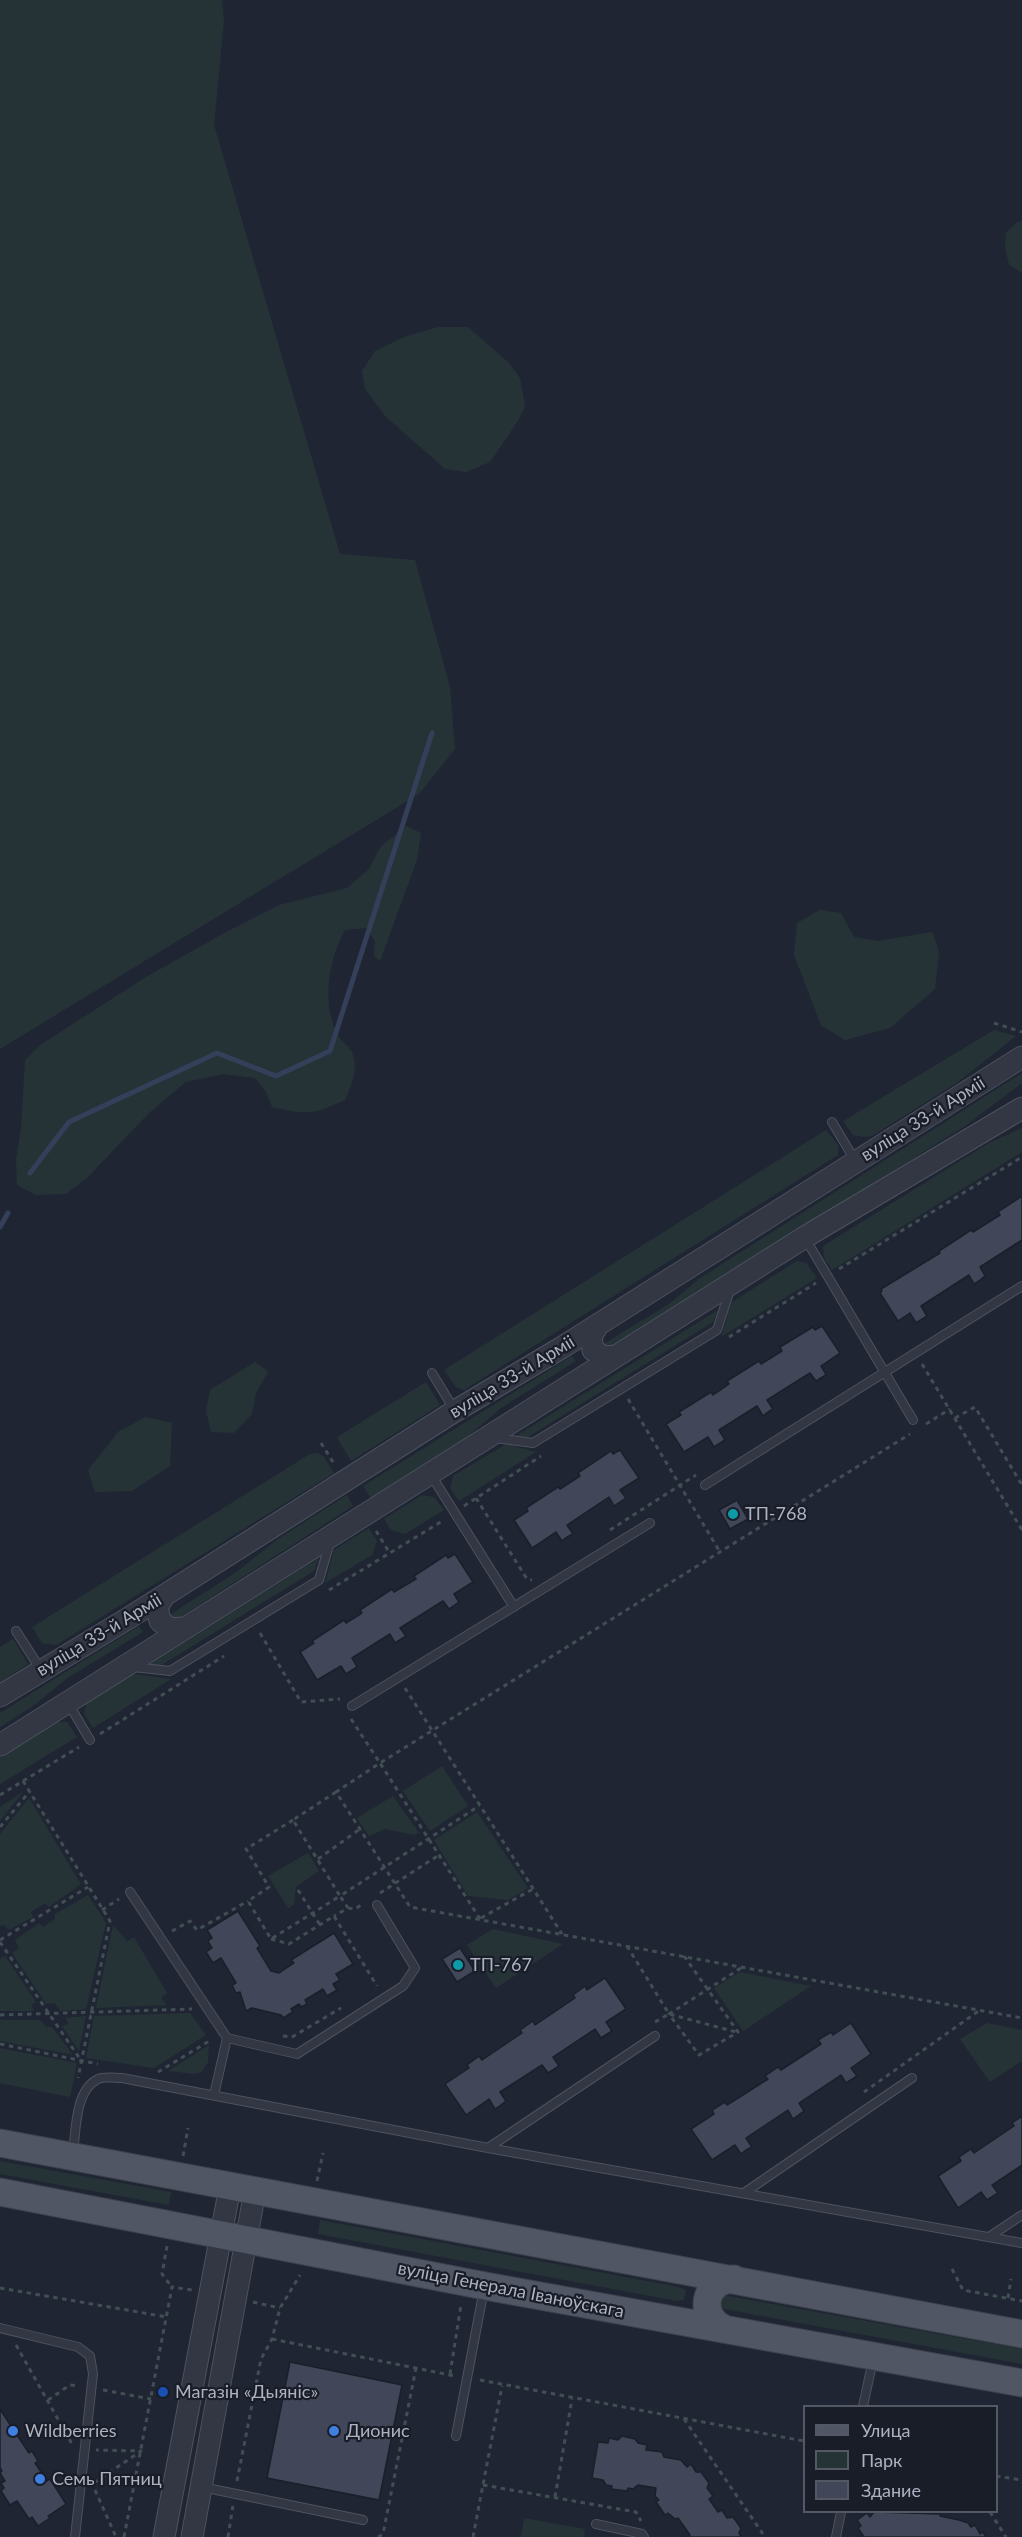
<!DOCTYPE html>
<meta charset="utf-8">
<style>
body{margin:0}
#map{position:relative;width:1022px;height:2537px;overflow:hidden;background:#202533;font-family:Lato,sans-serif}
canvas{display:block}
.legend{position:absolute;left:803px;top:2405px;width:195px;height:108px;box-sizing:border-box;background:#191d28;border:2px solid #545865;margin:0;padding:8px 10px;list-style:none;font-size:18px;color:#adb1c1}
.legend li{display:flex;align-items:center;gap:12px;height:30px}
.legend b{width:30px;border:2px solid #545865}
</style>
<div id="map">
<canvas width="1022" height="2537"></canvas>
<ul class="legend">
<li><b style="height:8px;background:#515664"></b>Улица</li>
<li><b style="height:16px;background:#253337"></b>Парк</li>
<li><b style="height:16px;background:#414758"></b>Здание</li>
</ul>
</div>
<script>
const g = document.querySelector('canvas').getContext('2d');
g.lineJoin = 'round';
function paint(path, color) {
  g.fillStyle = color;
  g.fill(path, 'evenodd');
}
function strokePath(path, color, width, dash) {
  g.strokeStyle = color;
  g.lineWidth = width;
  g.lineCap = dash ? 'butt' : 'round';
  g.setLineDash(dash || []);
  g.stroke(path);
}
function drawText(font, color, halo, rows, align = 'center') {
  g.font = font + ' Lato,sans-serif';
  g.lineWidth = 4.5;
  g.setLineDash([]);
  g.textBaseline = 'middle';
  g.strokeStyle = halo;
  g.fillStyle = color;
  for (const [text, x, y, turn = 0] of rows) {
    g.save();
    g.translate(x, y);
    g.rotate((+turn || 0) * Math.PI / 180);
    g.textAlign = isNaN(turn) ? turn : align;
    if (halo) g.strokeText(text, 0, 0);
    g.fillText(text, 0, 0);
    g.restore();
  }
}
paint(new Path2D(`
 M0,0H222L224,21L214,125L340,554L415,560L450,687L455,749L419,794L0,1049Z
 M1022,221V273L1009,265L1005,247L1006,233L1017,222Z
 M438,327H468L509,363L520,378L525,406L518,421L490,462L466,472L445,469L386,417L365,389L362,371L375,351L404,337Z
 M407,826L421,833L417,860L380,961L374,956L375,941L366,928L345,930C328,960 321,1006 339,1037C343,1043 351,1048 353,1055C358,1070 351,1087 345,1100C312,1115 307,1115 272,1107L266,1092L255,1078L223,1074L186,1082L149,1113L88,1177L66,1194L36,1195L17,1185L16,1159L21,1129L25,1060L40,1045L146,977L228,931L279,905L347,888L369,869L381,846Z
 M820,910L841,913L854,937L878,941L932,932L939,951L935,989L890,1028L845,1040L821,1025L794,955L797,923Z
 M994,1030L1016,1036L958,1082L872,1136L865,1137L853,1135L843,1121Z
 M1022,1073V1083L965,1126L604,1351L600,1346L669,1304L700,1278Z
 M1022,1128V1152L832,1270L824,1258L823,1246L989,1143Z
 M826,1130L838,1145V1155L464,1390L456,1387L444,1370Z
 M797,1261L806,1263L817,1278L721,1337L732,1302Z
 M718,1310L713,1322L528,1437L516,1436Z
 M572,1356L576,1361L501,1408L465,1439L371,1498L363,1486Z
 M255,1362L268,1372L256,1393L252,1414L234,1433L211,1432L206,1411L210,1390Z
 M426,1382L440,1405L351,1461L337,1437Z
 M146,1417L172,1423L170,1466L132,1491L95,1492L88,1470L119,1431Z
 M506,1444L536,1452L459,1501L450,1488L453,1476Z
 M318,1453L324,1457L334,1473L56,1645L42,1643L32,1627L310,1454Z
 M347,1495L353,1506L171,1623L168,1616L235,1573L278,1539Z
 M422,1495L434,1497L444,1510L405,1534L391,1530L384,1519Z
 M369,1528L377,1541L372,1555L325,1583L334,1550Z
 M319,1558L314,1571L160,1666L149,1665Z
 M139,1626L143,1632L69,1677L33,1706L0,1727V1713Z
 M13,1639L28,1664L0,1682V1647Z
 M133,1674L171,1679L93,1728L84,1714L86,1704Z
 M55,1722H67L77,1737L0,1784V1757Z
 M442,1766L468,1806L430,1831L403,1791Z
 M23,1792L0,1821V1807Z
 M393,1796L419,1833L414,1835L385,1829L369,1836L357,1818Z
 M29,1798L81,1884L49,1907L45,1903L31,1912L33,1917L9,1930L4,1925L0,1926V1834Z
 M477,1812L528,1888L508,1900L468,1896L434,1840Z
 M308,1853L319,1871L296,1887L294,1905L288,1908L268,1876Z
 M88,1895L106,1923L86,2009L60,2011L55,2003L46,2004L12,1953L19,1948L15,1940L39,1923L43,1927L55,1919V1914Z
 M113,1925L127,1941L134,1937L167,1993L161,1998L167,2005L96,2008Z
 M493,1929L563,1944L496,1988L467,1945Z
 M5,1956L36,2002L31,2005L34,2011H0V1959Z
 M740,1972L811,1986L743,2031L714,1988Z
 M190,2013L206,2035L154,2068L86,2058L94,2016Z
 M86,2016L79,2051L62,2026L69,2024L65,2018Z
 M0,2020H40L46,2027H52L73,2055L0,2041Z
 M987,2023L1022,2030V2061L990,2082L960,2039Z
 M209,2045L208,2062L202,2072L195,2074L168,2071Z
 M0,2048L77,2063L70,2097L0,2083Z
 M0,2161L171,2192L169,2205L0,2174Z
 M320,2220L679,2287L686,2290L684,2300L677,2301L318,2234Z
 M722,2295L1022,2349V2364L719,2308Z
 M524,2518L585,2529L584,2537H521Z`), '#253337');
strokePath(new Path2D(`
 M30,1173L69,1122L217,1053L276,1076L330,1051L432,733
 M0,1227L8,1213`), '#343f5a', 5);
const building = new Path2D(`
 M1022,1196V1240L980,1267L985,1276L980,1280L974,1284L969,1275L921,1306L927,1316L916,1323L910,1313L898,1321L880,1293L882,1291L881,1289L940,1253L939,1251L971,1230L973,1232L1000,1215L998,1212Z
 M822,1326L840,1353L821,1366L826,1375L816,1381L810,1373L767,1400L773,1409L768,1412L763,1416L757,1406L719,1430L725,1440L714,1447L708,1437L684,1452L666,1424L681,1415L679,1412L711,1392L713,1395L729,1384L727,1381L759,1361L761,1364L782,1351L780,1347L813,1327L815,1330Z
 M620,1450L639,1478L620,1490L626,1498L614,1506L609,1497L567,1525L573,1534L567,1537L562,1541L556,1532L532,1548L514,1520L528,1511L526,1508L558,1487L560,1489L580,1476L578,1473L611,1451L613,1454Z
 M737,1500L748,1519L730,1529L719,1510Z
 M455,1554L473,1582L454,1594L459,1602L449,1609L443,1601L400,1628L406,1636L395,1643L390,1634L352,1658L357,1667L346,1674L341,1666L317,1680L300,1652L314,1643L312,1641L344,1620L346,1623L362,1613L360,1610L392,1589L394,1592L416,1579L414,1576L446,1555L448,1558Z
 M238,1911L260,1946L257,1948L271,1971L279,1973L294,1963L291,1960L334,1933L353,1964L336,1974L340,1980L333,1984L337,1990L327,1996L323,1989L305,2000L307,2004L301,2007L299,2004L291,2009L293,2012L283,2018L281,2015L252,2008L246,2011L240,1992L236,1993L232,1985L236,1983L221,1958L213,1963L206,1952L212,1948L208,1941L212,1938L207,1930Z
 M460,1948L475,1971L457,1982L442,1959Z
 M605,1978L626,2009L606,2022L612,2031L601,2038L595,2029L553,2057L559,2066L548,2073L542,2065L500,2092L506,2101L501,2105L495,2109L489,2099L466,2115L445,2084L469,2068L467,2065L479,2056L482,2060L522,2033L520,2030L533,2021L535,2025L575,1998L573,1995L585,1986L587,1990Z
 M851,2023L871,2054L851,2068L857,2076L846,2083L841,2075L799,2103L804,2111L793,2119L788,2110L746,2138L752,2147L746,2150L741,2154L735,2145L712,2160L691,2129L714,2114L712,2110L725,2102L727,2105L768,2079L765,2076L778,2067L781,2070L821,2044L818,2040L831,2032L833,2035Z
 M1022,2116V2165L992,2185L998,2193L987,2200L981,2192L958,2208L938,2176L961,2161L959,2157L971,2149L974,2153L1014,2126L1012,2123Z
 M290,2362L402,2385L379,2500L267,2478Z
 M0,2409L11,2426L14,2424L20,2433L17,2435L29,2453L32,2451L38,2461L35,2463L47,2481L50,2479L66,2504L48,2516L50,2518L38,2526L32,2517L29,2519L17,2501L10,2505L1,2491L4,2488L1,2483L5,2481L0,2473L2,2471L0,2467Z
 M622,2436L635,2439L638,2443L647,2445L646,2450L662,2452L664,2457L681,2460L687,2467L691,2464L696,2472H701L709,2483L707,2488L713,2496L709,2499L718,2512L722,2510L727,2518L733,2517L741,2528L739,2533L741,2537H687L690,2535L678,2518L675,2519L668,2513L665,2515L656,2502L659,2500L655,2496L656,2488L638,2485L633,2489L628,2488L627,2491L611,2489L612,2486L606,2485L603,2480L592,2478L598,2442L608,2443L609,2438L618,2440Z
 M874,2512L940,2514V2516L959,2520L968,2523L971,2527L975,2525L980,2534L983,2532L986,2537H864L858,2528L861,2526L857,2520L867,2513L870,2517Z`);
paint(building, '#414758');
strokePath(building, '#1a1f2a', 1.5);
const service = new Path2D(`
 M832,1122L856,1162
 M805,1238L913,1420
 M432,1373L455,1411
 M495,1438L533,1443L717,1330L730,1290
 M431,1475L514,1607
 M705,1485L1022,1286
 M16,1631L41,1670
 M133,1667L170,1671L319,1580L330,1542
 M68,1703L90,1740
 M352,1706L650,1523
 M130,1892L227,2038
 M214,2095L227,2038L297,2054L403,1986L415,1968L377,1905
 M488,2148L655,2036
 M73,2153C76,2130 75,2090 98,2079C105,2076 115,2078 122,2078L488,2148L1022,2243
 M744,2193L912,2078
 M989,2237L1022,2215
 M0,2328L78,2347L90,2356L93,2374L75,2537
 M863,2406L873,2360
 M456,2436L484,2289
 M202,2487L363,2520
 M596,2524L642,2534L644,2537
 M836,2537L841,2512`);
const tertiary = new Path2D(`
 M598,1325L591,1336L593,1350L604,1357L616,1356
 M164,1596L157,1607L160,1621L170,1629L183,1628
 M0,1696L127,1619L455,1411L561,1348L1022,1057
 M0,1745L805,1237L1022,1108
 M164,2537L230,2187
 M192,2537L255,2191`);
const primary = new Path2D(`
 M0,2143L1022,2334
 M0,2192L485,2286L1022,2383
 M725,2329C697,2317 703,2280 734,2279`);
strokePath(service, '#4d525f', 10);
strokePath(tertiary, '#4d525f', 23);
strokePath(primary, '#3c414d', 29);
strokePath(new Path2D(`
 M994,1023L1022,1032
 M839,1269L1022,1157
 M729,1337L816,1283
 M922,1364L1022,1530
 M628,1399L720,1552
 M955,1418L975,1407L1022,1485
 M926,1424L950,1409
 M321,1443L335,1465
 M476,1498L527,1579L532,1580
 M464,1506L541,1456
 M610,1530L696,1475
 M376,1531L389,1552
 M329,1590L444,1520
 M260,1633L301,1702L340,1699
 M405,1688L562,1934
 M351,1719L380,1763L910,1434
 M100,1734L224,1656
 M23,1781L110,1921L78,2078
 M336,1792L293,1820L340,1896L479,1806
 M0,1795L79,1747
 M293,1820L246,1849L269,1887L248,1901L271,1939L340,1896L348,1908L334,1916
 M0,1827L30,1791
 M318,1859L360,1829
 M298,1890L320,1925
 M380,1893L439,1855
 M348,1908L355,1909L364,1903
 M102,1910L119,1899
 M481,1918L533,1889
 M480,1919L380,1763L336,1792L410,1907L1022,2018
 M172,1931L190,1921L197,1930L248,1901
 M271,1939L289,1944L334,1916L377,1986
 M0,1940L88,1887
 M0,1942L80,2059
 M627,1946L669,2014L736,2032
 M684,1956L738,2032L699,2055L669,2014L741,1968
 M0,2015L192,2009
 M655,2022L669,2014
 M283,2036L292,2037L341,2008
 M0,2044L98,2064
 M158,2072L211,2040
 M864,2092L980,2010
 M183,2156L188,2128
 M317,2181L323,2153
 M167,2246L162,2274L172,2287
 M952,2269L963,2290L1022,2301
 M0,2288L167,2317
 M1008,2298L1011,2279
 M253,2302L280,2308
 M272,2339L455,2376
 M16,2345L72,2444
 M450,2374L461,2305
 M480,2380L804,2441
 M103,2390L151,2399
 M48,2400L70,2385L78,2386
 M684,2419L765,2537
 M996,2476L1022,2480
 M237,2481L261,2359L272,2339L280,2308L300,2275
 M94,2483L141,2451L96,2450
 M483,2485L636,2512L641,2521
 M95,2490L116,2537
 M555,2497L572,2399
 M990,2512L1006,2537
 M124,2537L172,2287L192,2290
 M228,2537L233,2505
 M378,2537L383,2534L416,2368
 M473,2537L502,2386`), '#414f54', 3, [4.5, 4.5]);
strokePath(service, '#333744', 8);
strokePath(tertiary, '#333744', 21);
strokePath(primary, '#515664', 27);
for (const [x, y, r, color] of [
 [733,1514,6,"#0f9aa8"],
 [458,1965,6,"#0f9aa8"],
 [163,2392,6,"#1a4fb4"],
 [13,2431,6,"#3f7fe0"],
 [334,2431,6,"#3f7fe0"],
 [40,2479,6,"#3f7fe0"]
]) {
  const dot = new Path2D();
  dot.arc(x, y, r, 0, 2 * Math.PI);
  g.fillStyle = color;
  g.fill(dot);
  strokePath(dot, '#191d28', 2);
}
drawText('18px', '#adb1c1', '#191d28', [
 ["вуліца 33-й Арміі",923,1119,-32],
 ["вуліца 33-й Арміі",512,1377,-31],
 ["вуліца 33-й Арміі",99,1635,-31],
 ["вуліца Генерала Іваноўскага",511,2290,11]
]);
drawText('18px', '#adb1c1', '#191d28', [
 ["ТП-768",745,1514],
 ["ТП-767",470,1965],
 ["Магазін «Дыяніс»",175,2392],
 ["Wildberries",25,2431],
 ["Дионис",346,2431],
 ["Семь Пятниц",52,2479]
], 'left');
</script>
